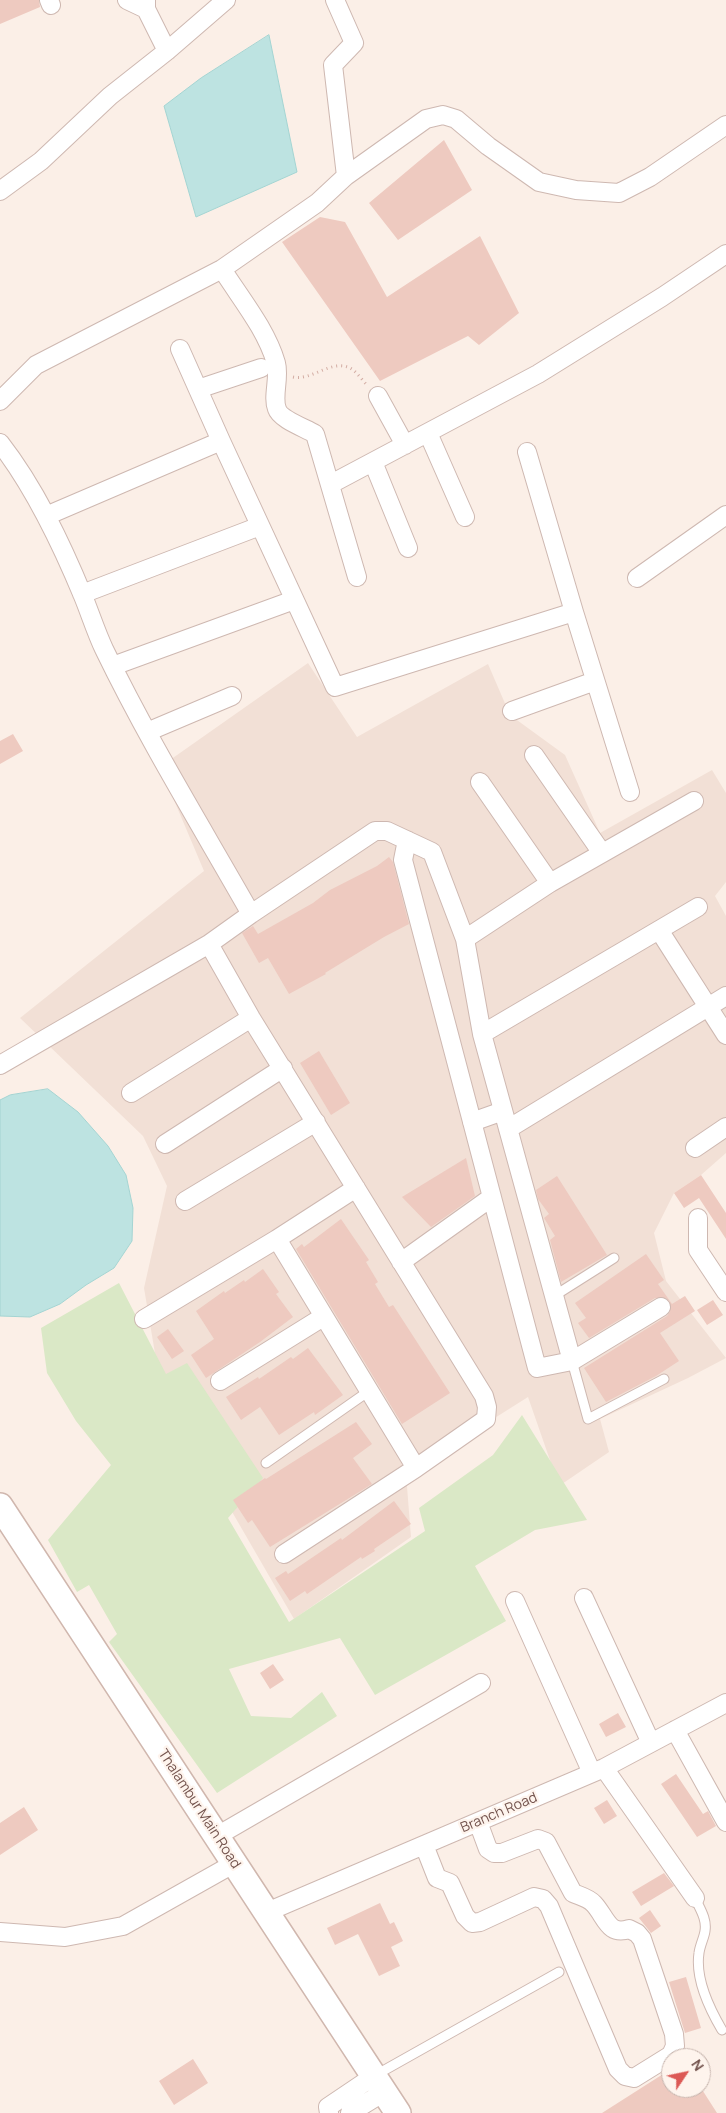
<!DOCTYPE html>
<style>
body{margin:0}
#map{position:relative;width:726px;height:2113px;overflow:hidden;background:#fbefe7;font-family:Manrope,sans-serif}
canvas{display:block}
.north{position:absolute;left:661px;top:2048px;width:50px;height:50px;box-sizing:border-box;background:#fef4ed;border:1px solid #c6b4ad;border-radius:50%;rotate:56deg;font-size:14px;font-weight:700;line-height:20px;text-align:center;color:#73534d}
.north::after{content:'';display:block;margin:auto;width:18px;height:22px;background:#dc5955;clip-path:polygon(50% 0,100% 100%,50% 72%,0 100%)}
</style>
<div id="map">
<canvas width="726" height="2113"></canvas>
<div class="north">N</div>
</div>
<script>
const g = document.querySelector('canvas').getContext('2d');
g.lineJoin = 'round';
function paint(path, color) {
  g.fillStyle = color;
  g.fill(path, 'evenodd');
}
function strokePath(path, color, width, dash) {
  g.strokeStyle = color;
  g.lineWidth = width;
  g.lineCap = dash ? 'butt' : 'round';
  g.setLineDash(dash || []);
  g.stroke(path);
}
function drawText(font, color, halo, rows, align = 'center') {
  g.font = font + ' Manrope,sans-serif';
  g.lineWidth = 4.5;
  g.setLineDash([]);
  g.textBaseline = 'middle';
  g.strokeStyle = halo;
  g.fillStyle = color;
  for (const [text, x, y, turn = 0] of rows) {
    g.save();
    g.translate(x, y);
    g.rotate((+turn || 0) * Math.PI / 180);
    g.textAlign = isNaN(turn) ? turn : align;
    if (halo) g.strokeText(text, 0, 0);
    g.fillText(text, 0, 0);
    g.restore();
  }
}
paint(new Path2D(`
 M308,663L357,737L488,664L510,715L565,755L600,833L712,770L726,793V882L715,896L726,916V1153L701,1175L674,1193L654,1233L666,1281L726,1358L688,1378L600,1419L609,1452L559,1486L528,1397L406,1474L411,1537L294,1619L161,1389L144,1288L167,1186L143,1136L20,1018L204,871L160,767Z`), '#f2e0d6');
paint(new Path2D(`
 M119,1283L166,1374L187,1363L263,1478L228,1518L289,1622L425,1531L419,1508L493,1455L522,1415L587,1520L535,1530L475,1566L506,1621L375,1695L340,1638L229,1669L251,1716L291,1718L322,1692L337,1716L217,1793L109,1642L117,1634L89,1585L77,1592L48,1540L111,1465L76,1421L47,1373L41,1328Z`), '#dae8c6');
const water = new Path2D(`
 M269,35L297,172L196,217L164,106L201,78Z
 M48,1089L78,1112L108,1146L126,1175L133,1208L132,1241L114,1268L86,1285L60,1304L30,1317L0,1316V1100L10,1095Z`);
paint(water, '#bde3e1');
strokePath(water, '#a4d4d2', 1);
paint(new Path2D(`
 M0,0H39L40,7L0,24Z
 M444,140L472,190L398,240L369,203Z
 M320,217L345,222L387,297L480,236L519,313L479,345L468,336L380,381L282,242Z
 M13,734L23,751L0,764V741Z
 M389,857L393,862L409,924L384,937L343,962L325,973L326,974L289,994L268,958L259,963L242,933L253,926L258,934L313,903L330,890L377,866Z
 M319,1051L350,1103L331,1115L300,1063Z
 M466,1158L475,1196L431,1227L402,1197Z
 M701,1175L726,1213V1239L699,1198L684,1208L674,1193Z
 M557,1176L607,1255L561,1282L550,1240L555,1236L544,1218L549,1214L538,1199L536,1190Z
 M341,1219L369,1260L366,1262L378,1282L375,1284L389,1307L393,1305L450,1393L402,1424L296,1249L302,1244L304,1247Z
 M646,1254L664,1280L658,1284L672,1304L685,1296L695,1311L660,1333L679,1361L656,1376L606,1402L584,1368L667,1316L670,1312V1302L666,1298H655L589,1338L578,1323L586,1318L575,1303Z
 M263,1269L279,1292L276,1294L293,1317L260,1342L206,1378L191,1355L214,1339L196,1311L224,1291L225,1293L244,1280L245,1282Z
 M713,1300L723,1315L707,1325L697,1310Z
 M168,1329L184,1351L172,1359L157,1337Z
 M308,1348L343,1395L315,1415L314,1412L279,1435L260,1407L241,1420L226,1397L258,1377L259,1379L291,1357L293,1359Z
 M356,1422L372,1444L353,1458L372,1484L270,1547L252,1520L248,1523L233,1500L265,1478L266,1479Z
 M394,1501L411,1524L374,1549L375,1551L362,1559L361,1557L307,1594L305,1591L290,1601L275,1578L286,1571L288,1574L341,1538L342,1540Z
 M273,1664L284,1680L270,1689L260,1673Z
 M618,1713L626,1727L606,1737L599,1724Z
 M676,1774L703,1814L708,1811L716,1826L697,1837L661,1784Z
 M607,1800L617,1816L604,1824L594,1808Z
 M24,1807L38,1830L0,1855V1823Z
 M664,1873L674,1886L641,1906L632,1892Z
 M380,1903L390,1924L394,1922L403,1941L391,1947L400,1966L379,1976L358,1934L335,1945L327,1928Z
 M650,1910L661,1926L651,1933L639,1918Z
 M686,1977L701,2028L685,2033L669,1982Z
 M193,2059L208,2083L174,2105L159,2081Z
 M671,2069V2088H701L717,2113H602Z`), '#eecac0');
const lane = new Path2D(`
 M554,1296L614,1258
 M572,1361L588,1419L664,1379
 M266,1463L369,1391
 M695,1898C700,1909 707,1919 705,1931C704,1938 700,1945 699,1953C695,1979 709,2008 722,2030
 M374,2076L559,1972`);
const street = new Path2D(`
 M49,0L51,5
 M127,0L146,9
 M146,0V9L167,51
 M335,0L354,43L333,65L346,176
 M0,191L41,161L110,96L167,51L226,0
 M222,269C241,299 266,329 276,363C280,377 272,397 277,409C280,419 305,428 315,434L357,577
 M180,349L221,441L335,687L574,612
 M198,389L261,368
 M378,396L405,445
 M0,401L36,365L222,269L317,203L346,176L426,119L443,115L456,119L488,146L539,182L576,190L619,193L650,177L726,125
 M428,433L465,517
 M0,443C35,488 61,543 83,596C90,613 96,632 104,649C148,740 201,826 251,914
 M527,452L574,612L630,792
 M373,462L408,548
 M331,484L538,374L662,297L726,254
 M46,516L221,441
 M637,578L726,515
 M82,594L260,526
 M113,666L294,600
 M512,711L595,681
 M147,732L232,696
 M534,755L602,853
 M480,782L550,883
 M407,840L403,860L537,1368L572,1361L661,1307
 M659,930L726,1035
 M465,939L550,883L694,801
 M209,944L251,914L375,831H387L432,852L465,939L482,1034L572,1361
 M482,1034L698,907
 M0,1065L209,944L251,1018L484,1396L487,1407L486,1419L416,1468L277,1239L356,1188
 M131,1093L251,1018
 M472,1122L503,1111
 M508,1129L726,996
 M165,1144L283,1068
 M695,1148L726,1127
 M185,1201L316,1122
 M698,1218V1250L726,1292
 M401,1262L492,1197
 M144,1319L277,1239
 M220,1381L323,1317
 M284,1554L416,1468
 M584,1598L651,1743
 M515,1601L592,1773
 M675,1730L726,1822
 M604,1768L695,1898
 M217,1836L481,1683
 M424,1845L437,1878L450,1883L465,1916L472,1923L480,1922L534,1897L543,1899L549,1906L618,2069L625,2076L634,2078L671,2055L675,2046L674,2034L642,1939L637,1933L629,1929C608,1936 606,1917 594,1904C589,1898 580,1896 573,1893L546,1842L538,1839L502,1853H494L488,1849L478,1822
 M267,1912L604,1768L726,1703
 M0,1932L65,1937L123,1926L235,1863
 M329,2113L328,2107L374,2076
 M350,2113L384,2092`);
const secondary = new Path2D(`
 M0,1506L398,2113`);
strokePath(lane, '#ceb8b1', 11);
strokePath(street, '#ceb8b1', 20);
strokePath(secondary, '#d0b7ae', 28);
strokePath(new Path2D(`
 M293,377C312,381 331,359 350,368C356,371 362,380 367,385`), '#d3ada4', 3, [1, 4]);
strokePath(lane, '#fff', 9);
strokePath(street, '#fff', 18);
strokePath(secondary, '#fff', 25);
drawText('14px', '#73534d', '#fef4ed', [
 ["Thalambur Main Road",199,1809,57],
 ["Branch Road",499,1813,-23]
]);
</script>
